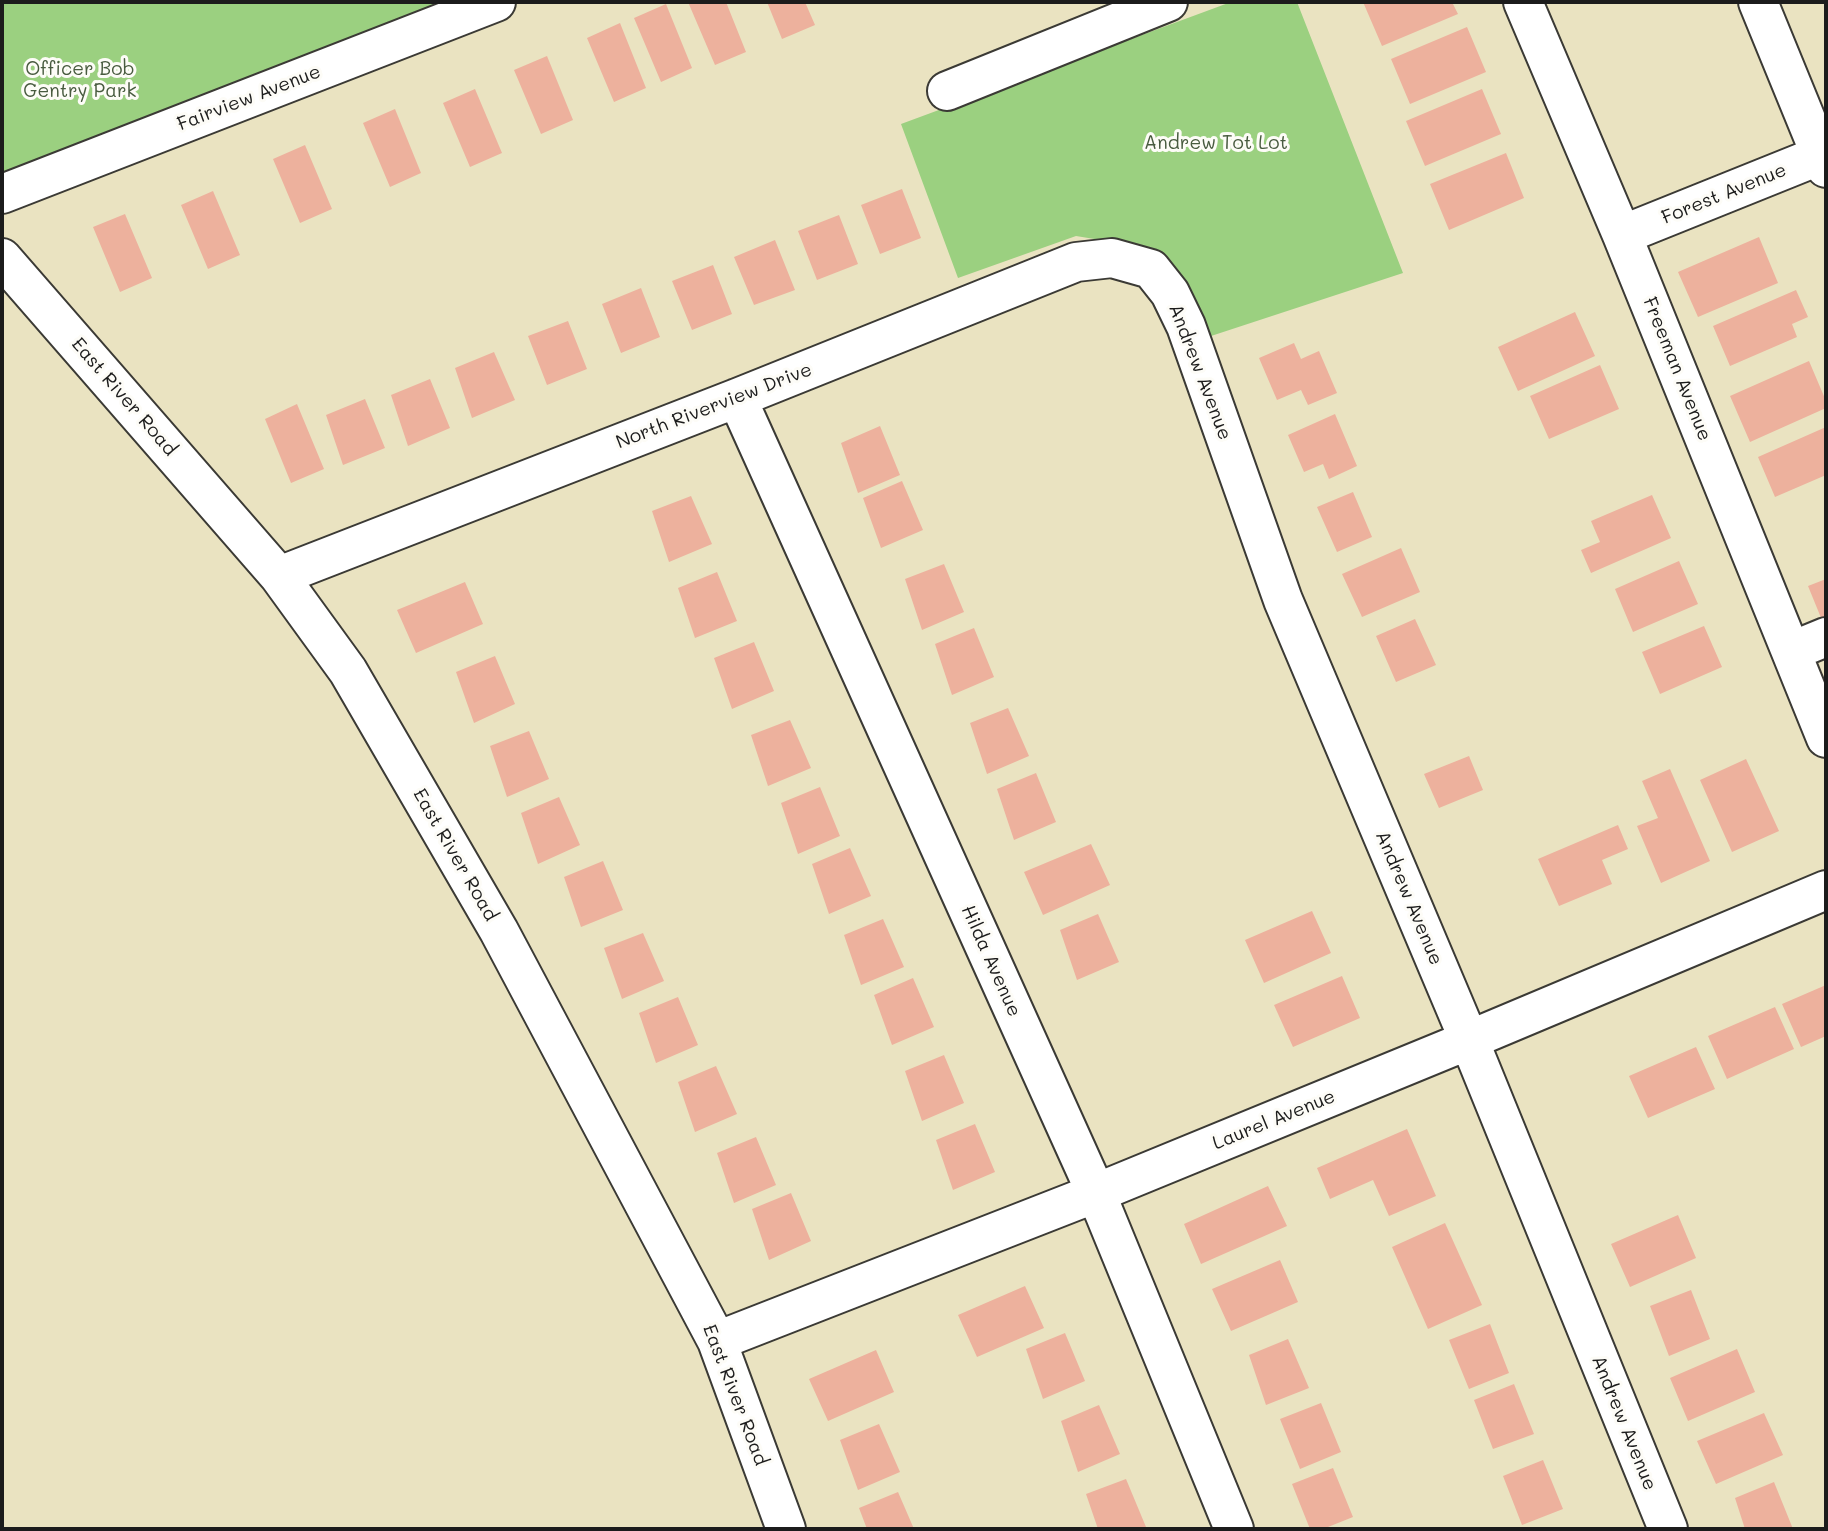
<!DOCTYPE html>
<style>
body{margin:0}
#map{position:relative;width:1828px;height:1531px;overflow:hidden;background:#eae3c1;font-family:Mali,sans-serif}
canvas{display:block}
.frame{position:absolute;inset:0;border:4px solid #1c1c1c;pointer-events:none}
</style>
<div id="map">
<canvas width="1828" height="1531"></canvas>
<div class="frame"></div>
</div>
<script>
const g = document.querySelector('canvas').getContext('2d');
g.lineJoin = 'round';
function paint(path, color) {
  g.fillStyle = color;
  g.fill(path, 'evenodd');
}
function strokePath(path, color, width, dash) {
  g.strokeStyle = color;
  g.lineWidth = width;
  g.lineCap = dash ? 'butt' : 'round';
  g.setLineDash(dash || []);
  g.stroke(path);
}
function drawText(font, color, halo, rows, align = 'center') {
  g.font = font + ' Mali,sans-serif';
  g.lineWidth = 6;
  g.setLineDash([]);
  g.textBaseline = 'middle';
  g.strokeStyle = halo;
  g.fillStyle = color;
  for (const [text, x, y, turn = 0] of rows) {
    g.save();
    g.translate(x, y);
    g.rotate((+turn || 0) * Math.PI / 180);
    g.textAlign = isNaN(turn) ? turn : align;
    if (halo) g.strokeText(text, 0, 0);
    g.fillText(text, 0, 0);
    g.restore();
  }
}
paint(new Path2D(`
 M2,2H496L2,194Z
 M1231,2H1297L1403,273L1208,337L1189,287L1160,256L1119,243L1076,236L958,278L901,124Z`), '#9bd080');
paint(new Path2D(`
 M688,2H726L746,52L715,65Z
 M767,2H805L815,25L782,39Z
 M1363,2H1452L1458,14L1382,46Z
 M666,4L692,68L661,82L634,18Z
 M620,23L646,88L614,102L587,38Z
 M1467,27L1486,72L1410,104L1391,59Z
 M547,56L573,120L541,134L514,70Z
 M475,89L502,153L470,167L443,103Z
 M1482,89L1501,134L1425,166L1406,121Z
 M395,109L421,173L390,187L363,123Z
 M305,145L332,209L300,223L273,159Z
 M1506,153L1524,198L1449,230L1430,184Z
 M902,189L921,238L880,254L861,205Z
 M213,191L240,255L208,269L181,205Z
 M125,214L152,278L120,292L93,227Z
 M839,215L858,264L817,280L798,231Z
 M1759,237L1778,283L1698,317L1678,272Z
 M775,240L795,290L754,305L734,257Z
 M713,265L732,314L692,330L672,281Z
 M641,288L660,337L621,353L602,304Z
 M1796,290L1808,317L1792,324L1797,337L1730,366L1713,326Z
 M1575,312L1595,356L1518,391L1498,347Z
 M568,321L587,369L547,385L528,336Z
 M1294,343L1301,359L1319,351L1337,393L1308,405L1301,390L1277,400L1259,358Z
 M494,352L515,400L472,418L455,368Z
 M1809,361L1826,401V408L1750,442L1730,396Z
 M1600,365L1619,409L1549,439L1530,396Z
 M430,379L450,428L408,446L391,395Z
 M365,399L385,448L343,465L326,415Z
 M297,404L324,469L291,483L265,419Z
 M1335,414L1357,466L1329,479L1323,464L1304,472L1288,435Z
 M880,426L900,475L858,493L841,443Z
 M1826,427V475L1775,497L1758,457Z
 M902,481L923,530L881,548L863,498Z
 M1353,492L1372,537L1337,552L1317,507Z
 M1652,495L1671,538L1591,573L1581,550L1600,542L1591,521Z
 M691,496L712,544L669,562L652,511Z
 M1401,548L1420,592L1362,617L1342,574Z
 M1679,561L1698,604L1633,632L1615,589Z
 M944,564L964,612L922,630L905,579Z
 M717,572L737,621L695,638L678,588Z
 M1826,579V630L1808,586Z
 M465,582L483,624L416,653L397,610Z
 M1415,619L1436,665L1396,682L1376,636Z
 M1704,626L1722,667L1660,694L1642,652Z
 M974,628L994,677L952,695L935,644Z
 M754,642L774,691L732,709L714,658Z
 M495,656L515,704L474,723L456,672Z
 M1008,708L1029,756L987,774L970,723Z
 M790,720L811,768L768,786L751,735Z
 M529,731L549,779L507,797L490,746Z
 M1469,756L1483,790L1439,808L1424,774Z
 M1746,759L1779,831L1732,852L1700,780Z
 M1670,769L1710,861L1661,883L1637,826L1658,818L1642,781Z
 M1036,773L1056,822L1014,840L997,789Z
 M820,787L840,836L798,854L781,803Z
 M559,797L580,845L538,864L521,813Z
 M1618,825L1628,849L1602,860L1612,884L1559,906L1538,859Z
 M1091,844L1110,885L1043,915L1024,872Z
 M850,848L871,896L829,914L812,864Z
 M603,861L623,910L581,927L564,877Z
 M1312,911L1331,953L1264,983L1245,940Z
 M1098,914L1119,962L1077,980L1060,930Z
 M883,919L904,967L861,985L844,935Z
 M643,933L664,981L622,999L604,948Z
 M1342,976L1360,1018L1293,1047L1274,1005Z
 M913,978L934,1027L892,1045L874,995Z
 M1826,985V1036L1801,1047L1782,1004Z
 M678,997L698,1045L656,1063L639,1013Z
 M1775,1007L1794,1049L1727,1079L1708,1036Z
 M1696,1047L1715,1089L1648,1118L1629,1076Z
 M944,1055L964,1103L922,1121L905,1071Z
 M716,1066L737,1114L695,1132L678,1082Z
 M975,1124L995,1172L953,1190L936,1140Z
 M1407,1129L1436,1196L1389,1216L1373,1180L1330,1199L1317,1168Z
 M756,1137L776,1185L734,1203L717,1153Z
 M1268,1186L1287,1226L1201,1264L1184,1224Z
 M791,1193L811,1241L769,1260L752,1209Z
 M1678,1215L1696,1258L1630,1287L1611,1244Z
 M1445,1223L1482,1305L1428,1329L1392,1247Z
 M1280,1260L1298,1302L1231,1331L1212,1289Z
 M1025,1286L1044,1328L977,1357L958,1315Z
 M1691,1290L1710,1339L1669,1356L1650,1306Z
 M1490,1324L1509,1373L1469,1389L1449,1340Z
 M1065,1333L1085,1381L1043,1399L1026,1349Z
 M1288,1339L1309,1388L1266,1405L1249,1355Z
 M1737,1349L1755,1392L1688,1421L1670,1378Z
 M876,1350L894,1392L828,1421L809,1379Z
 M1514,1384L1534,1434L1493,1449L1474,1400Z
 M1321,1403L1341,1452L1300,1469L1280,1419Z
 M1099,1405L1120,1454L1078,1472L1061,1421Z
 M1764,1413L1783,1455L1716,1484L1697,1441Z
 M879,1424L900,1472L858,1490L840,1440Z
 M1543,1460L1563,1509L1522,1525L1503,1476Z
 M1333,1468L1353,1517L1323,1529H1310L1292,1484Z
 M1126,1479L1146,1527L1141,1529H1098L1086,1494Z
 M1774,1482L1793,1529H1745L1735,1498Z
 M898,1492L914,1529H867L859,1508Z`), '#edb19d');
const minor = new Path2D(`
 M1523,2L1622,235L1826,738
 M1758,2L1826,168
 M947,91L1168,2
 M2,194L496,2
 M1622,235L1826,153
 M2,258L279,576L348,671L499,931L717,1341L786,1529
 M737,398L1096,1193L1234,1529
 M279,576L737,398L1076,262L1112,258L1151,269L1170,293L1186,326L1283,600L1469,1040L1668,1529
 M1792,651L1826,637
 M717,1341L1096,1193L1469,1040L1826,890`);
strokePath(minor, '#3b3a35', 42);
strokePath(minor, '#fff', 38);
drawText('19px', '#485b3f', '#fdfcf7', [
 ["Officer Bob",80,69],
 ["Gentry Park",80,91],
 ["Andrew Tot Lot",1216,143]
]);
drawText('19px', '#1c1c1c', '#fdfcf7', [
 ["Fairview Avenue",249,98,-21],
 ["Forest Avenue",1724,194,-22],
 ["Freeman Avenue",1677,369,68],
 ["Andrew Avenue",1200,372,69],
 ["East River Road",124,397,49],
 ["North Riverview Drive",714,406,-21],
 ["East River Road",455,855,60],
 ["Andrew Avenue",1409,898,67],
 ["Hilda Avenue",991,961,66],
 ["Laurel Avenue",1274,1120,-22],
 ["East River Road",735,1395,69],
 ["Andrew Avenue",1624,1423,68]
]);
</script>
